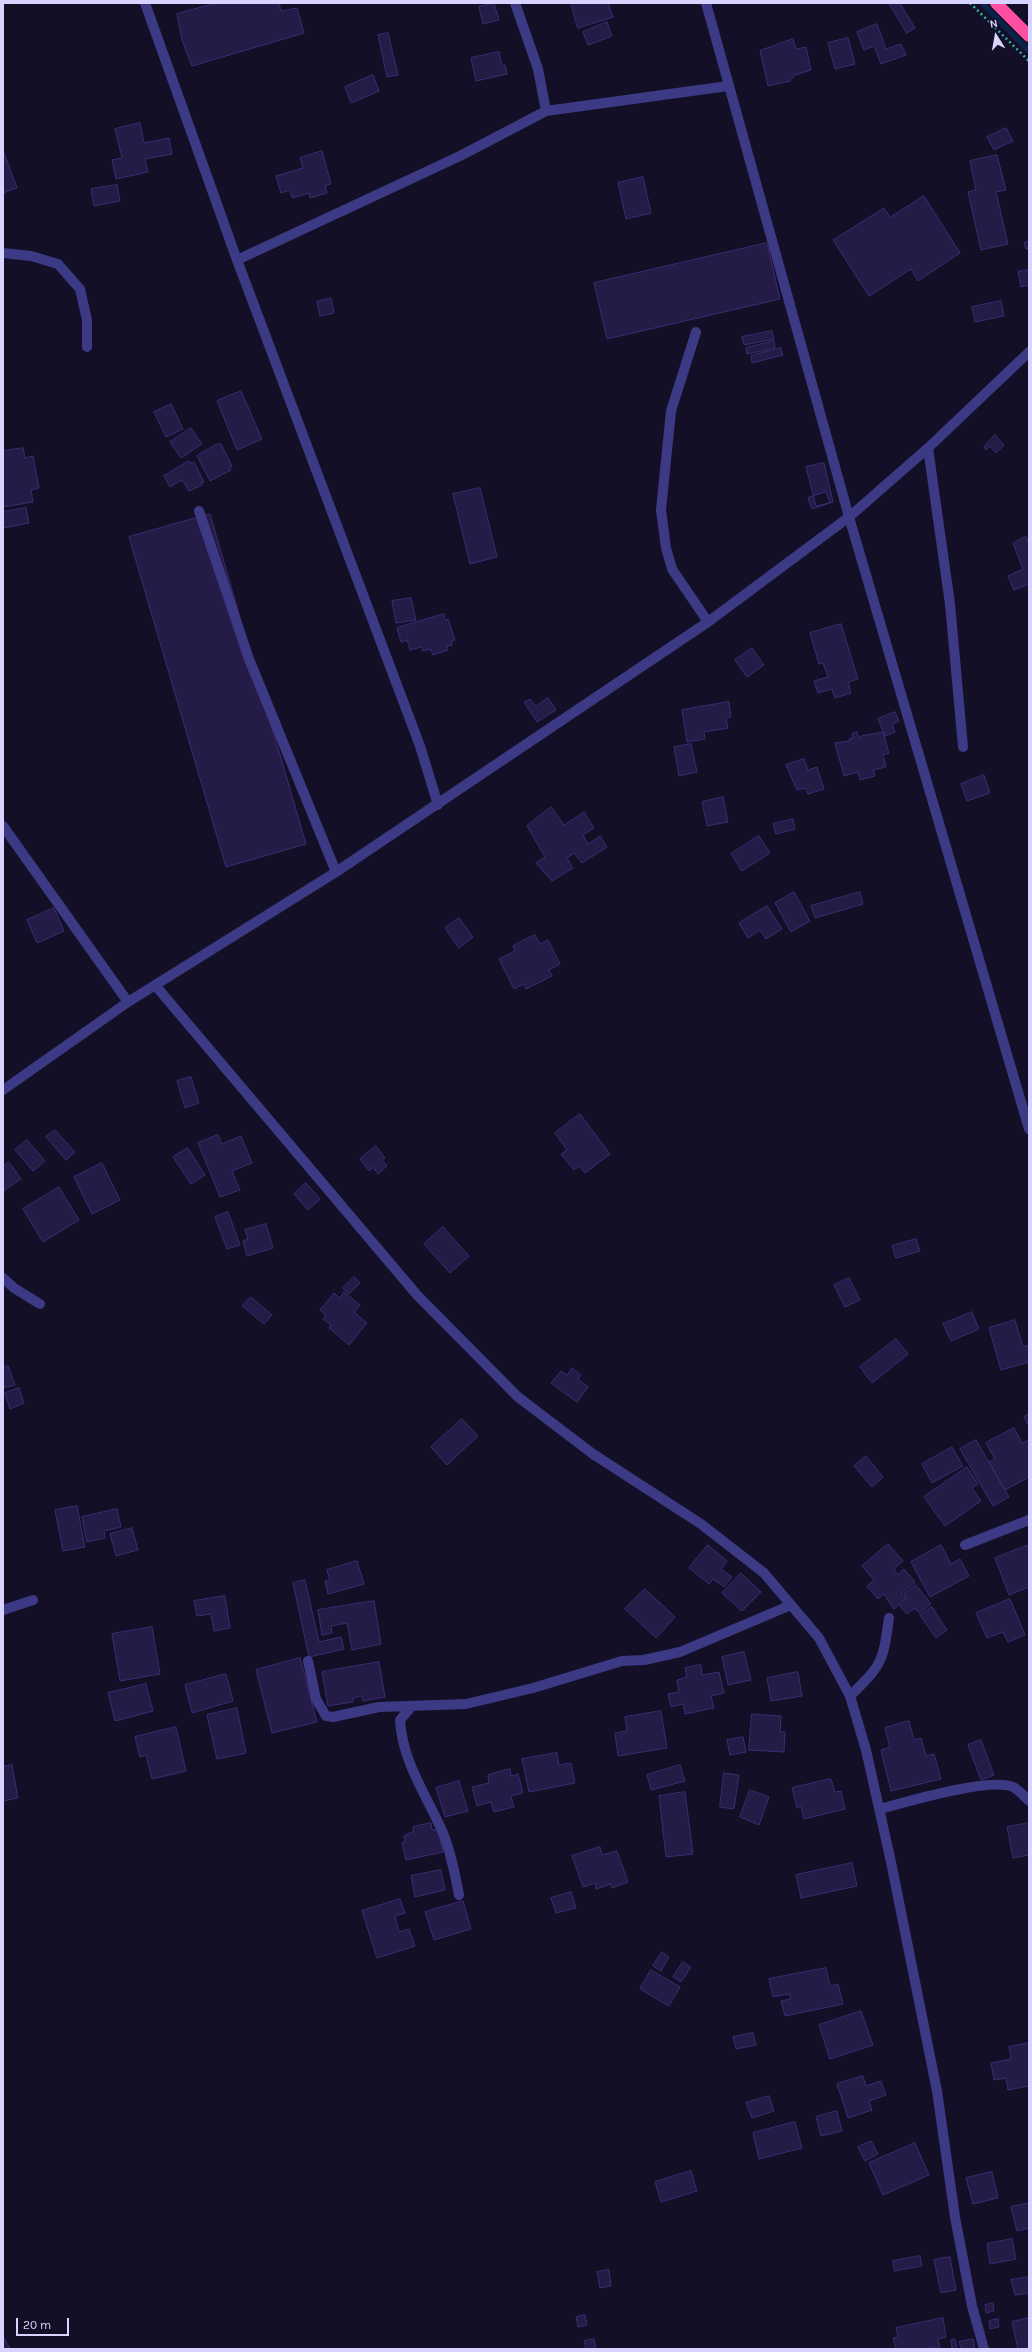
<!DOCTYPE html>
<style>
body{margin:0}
#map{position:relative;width:1032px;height:2352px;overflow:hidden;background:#130f26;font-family:Karla,sans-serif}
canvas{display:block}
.frame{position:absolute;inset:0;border:4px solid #d9d4ff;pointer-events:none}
.north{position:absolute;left:976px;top:16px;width:40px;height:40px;-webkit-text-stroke:3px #130f26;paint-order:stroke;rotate:349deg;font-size:11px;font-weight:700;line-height:16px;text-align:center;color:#d9d4ff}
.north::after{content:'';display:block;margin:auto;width:14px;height:18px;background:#d9d4ff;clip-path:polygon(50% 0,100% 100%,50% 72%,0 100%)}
.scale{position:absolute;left:16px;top:2318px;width:53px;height:18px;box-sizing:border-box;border:2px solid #d9d4ff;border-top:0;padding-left:5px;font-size:12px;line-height:14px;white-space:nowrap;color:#d9d4ff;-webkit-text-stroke:3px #130f26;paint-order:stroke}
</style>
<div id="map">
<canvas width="1032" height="2352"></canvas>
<div class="frame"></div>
<div class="north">N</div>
<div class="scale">20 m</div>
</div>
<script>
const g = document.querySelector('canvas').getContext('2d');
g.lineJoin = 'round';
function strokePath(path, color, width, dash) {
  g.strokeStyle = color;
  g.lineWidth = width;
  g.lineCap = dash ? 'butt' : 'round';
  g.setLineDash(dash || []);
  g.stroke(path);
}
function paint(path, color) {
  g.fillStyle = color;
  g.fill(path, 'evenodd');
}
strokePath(new Path2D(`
 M982,3L1029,51`), '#0c2248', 5.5);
const building = new Path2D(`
 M217,3H279L281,11L297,8L304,33L192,66L182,40L177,14Z
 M494,3L499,20L483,24L479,7Z
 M571,3H608L613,17L578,28Z
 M889,3H900L915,28L907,33Z
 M607,22L612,36L588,45L583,32Z
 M877,24L886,49L901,44L906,55L881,64L874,46L864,50L857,32Z
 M388,33L398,75L387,77L378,35Z
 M848,38L855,64L835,69L828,43Z
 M793,39L796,49L806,47L811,70L795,75L790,81L768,86L760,51Z
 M499,52L502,66L505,65L507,74L476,81L471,58Z
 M373,75L379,91L351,103L345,87Z
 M140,123L144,143L169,138L172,154L145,159L148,172L116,179L112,160L122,158L115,129Z
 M1006,128L1013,141L994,150L987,137Z
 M3,150L17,188L3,193Z
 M322,151L331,184L325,186L327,193L310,198L309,193L292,198L290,190L281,193L276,176L303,168L300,158Z
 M997,155L1006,190L996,192L1008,244L981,250L968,192L976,190L970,161Z
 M643,177L651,213L626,219L618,183Z
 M117,185L120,201L94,206L91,189Z
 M924,196L960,253L918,281L911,269L869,296L833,240L884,208L890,217Z
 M1029,241V248L1026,249L1024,243Z
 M767,243L780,299L607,339L594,283Z
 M1029,270V285L1021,287L1018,272Z
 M331,298L334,313L320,316L317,302Z
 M1001,301L1004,316L975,322L972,307Z
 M772,331L774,339L744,345L742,337Z
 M774,341L775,348L747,354L746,348Z
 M781,348L783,355L752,363L751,356Z
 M241,391L262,439L237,450L217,401Z
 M171,404L183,429L166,437L154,412Z
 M191,428L202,444L181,458L170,442Z
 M995,435L1004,445L996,453L990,446L986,450L984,447Z
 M217,444H221L232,466L230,467L231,470L210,481L197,456Z
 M23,448L25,458L33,456L39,488L31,490L33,502L3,507V451Z
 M189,461L190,463L194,462L204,482L201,483L202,485L189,491L182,480L170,487L164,476Z
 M824,463L833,502L816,506L806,467Z
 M480,488L497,557L470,564L453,494Z
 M826,492L830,503L812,509L808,498Z
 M26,508L29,523L3,528V512Z
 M210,514L306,844L226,867L129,537Z
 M1026,537L1029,544V584L1014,590L1008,576L1023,569L1013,543Z
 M411,598L416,620L396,623L392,601Z
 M444,614L445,620L448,619L455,640H452V645L447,646L448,650L433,655L431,649L423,651L422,647L410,650L407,640L401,642L397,628Z
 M841,624L858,679L848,682L851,693L835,698L832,689L818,693L814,681L828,677L823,663L819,664L810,633Z
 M752,648L764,665L747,677L735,660Z
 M548,698L556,710L537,722L524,702L530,699L536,706Z
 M729,702L731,717L726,718L728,728L704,732L705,739L687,742L682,710Z
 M895,712L899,721L892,724L895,732L885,736L878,719Z
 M857,732L859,739L861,736L883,732L889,753L883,755L886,767L873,770L875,776L860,780L858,772L844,776L835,743L850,741L849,739L853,738L852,734Z
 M691,744L697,772L679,776L674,747Z
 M804,759L808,770L817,767L824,789L808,794L806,788L797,790L786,765Z
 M984,775L990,793L967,801L961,784Z
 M723,797L728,822L707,826L702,802Z
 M551,807L564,825L584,812L594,828L583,835L588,844L600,836L607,847L582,863L574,853L567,858L573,868L552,881L536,863L545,857L527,826Z
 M793,819L795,829L776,834L773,824Z
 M759,836L770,853L742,871L731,854Z
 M794,892L810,921L791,932L775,903Z
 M860,892L863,904L815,918L811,906Z
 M767,906L782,929L766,939L760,930L748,938L739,923Z
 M54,908L64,931L37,943L27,920Z
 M459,918L473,937L459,948L445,928Z
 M535,935L540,944L548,940L560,964L549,970L552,976L526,989L524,984L514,989L499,959L515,951L513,946Z
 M191,1077L199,1103L185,1108L177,1081Z
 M580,1114L610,1154L585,1173L579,1166L574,1170L561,1154L567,1150L555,1133Z
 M55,1130L75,1152L66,1160L46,1137Z
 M218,1135L222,1144L241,1136L252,1163L232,1171L240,1190L220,1197L198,1143Z
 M27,1140L45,1161L33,1171L15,1150Z
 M376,1146L385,1158L382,1160L387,1166L378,1174L373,1167L369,1171L360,1159Z
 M188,1148L205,1175L191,1184L173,1157Z
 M9,1162L21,1179L3,1191V1166Z
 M102,1163L120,1200L92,1214L74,1177Z
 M306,1183L320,1199L308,1210L294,1194Z
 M59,1187L79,1220L43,1242L23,1209Z
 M228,1212L240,1245L227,1249L215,1217Z
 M266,1224L273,1248L247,1256L243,1241L248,1239L245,1230Z
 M443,1227L469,1256L450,1273L424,1244Z
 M916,1239L920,1251L896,1258L892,1246Z
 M354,1277L360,1283L349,1294L343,1288Z
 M849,1278L860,1300L845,1307L834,1285Z
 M344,1292L360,1305L354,1312L367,1323L349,1345L329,1328L331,1325L323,1319L326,1315L320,1310L334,1293L340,1298Z
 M251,1297L272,1315L264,1324L242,1306Z
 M972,1312L979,1329L951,1341L943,1324Z
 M1015,1320L1023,1347L1029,1345V1362L1001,1370L989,1328Z
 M896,1339L908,1354L872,1383L860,1367Z
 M8,1366L15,1385L3,1388V1368Z
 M572,1368L581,1375L578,1379L588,1387L577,1402L551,1383L561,1371L567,1375Z
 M19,1388L24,1403L10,1409L5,1393Z
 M1029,1414V1426L1024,1417Z
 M462,1419L478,1436L447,1465L431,1447Z
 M1014,1428L1022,1443L1029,1440V1477L1005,1490L989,1462L995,1459L986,1443Z
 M976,1440L1009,1497L993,1506L960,1449Z
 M952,1447L963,1466L932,1483L922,1464Z
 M866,1456L883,1477L872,1487L854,1466Z
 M967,1467L978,1484L972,1488L981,1501L945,1526L924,1497Z
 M77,1506L85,1547L63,1551L55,1510Z
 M117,1509L121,1527L104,1531L105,1538L87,1542L82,1517Z
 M132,1528L138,1550L116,1556L110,1534Z
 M888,1544L903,1561L894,1569L898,1575L904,1569L915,1582L901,1594L906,1599L894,1609L884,1594L878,1599L867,1586L874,1580L862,1566Z
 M708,1545L727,1561L721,1569L732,1577L724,1587L713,1579L709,1584L689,1568Z
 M941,1545L951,1564L960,1559L969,1576L930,1597L911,1562Z
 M1029,1545V1587L1009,1595L995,1558Z
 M357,1561L364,1584L328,1594L325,1581L330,1580L327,1570Z
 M741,1573L761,1592L742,1611L722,1593Z
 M305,1580L319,1642L341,1637L344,1649L309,1657L293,1583Z
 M916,1585L931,1604L919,1613L915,1608L907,1614L900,1606L908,1600L904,1594Z
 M645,1589L675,1617L656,1638L625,1609Z
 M225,1596L230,1628L214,1631L211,1614L197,1616L194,1601Z
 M1010,1599L1025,1635L1008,1642L1003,1632L987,1638L976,1613Z
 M374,1601L381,1644L352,1650L347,1623L331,1626L332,1633L322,1635L318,1610Z
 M932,1607L947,1630L936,1638L920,1615Z
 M152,1627L160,1674L120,1681L112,1634Z
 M744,1652L751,1680L728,1685L722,1657Z
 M300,1658L317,1722L272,1733L256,1670Z
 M379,1662L385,1697L363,1701L362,1696L353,1698V1702L328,1706L322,1672Z
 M701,1665L702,1675L719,1672L724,1693L711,1696L714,1708L685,1714L683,1704L671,1707L668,1694L679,1692L677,1680L687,1677L685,1668Z
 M798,1672L802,1696L771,1701L767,1678Z
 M226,1674L233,1701L192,1713L185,1685Z
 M146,1684L153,1711L115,1721L108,1693Z
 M237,1708L246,1753L217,1759L207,1715Z
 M661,1711L667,1748L618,1756L615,1733L627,1731L625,1717Z
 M752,1714L781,1716L780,1732H785L784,1752L749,1750Z
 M909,1721L914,1740L921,1738L926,1756L934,1754L941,1779L891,1791L881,1750L890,1747L885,1728Z
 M176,1727L186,1771L152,1779L146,1755L140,1757L135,1737Z
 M743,1737L746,1752L730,1755L727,1740Z
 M981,1740L994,1775L981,1780L968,1745Z
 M557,1753L559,1765L571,1763L575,1783L529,1792L522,1759Z
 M12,1765L18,1798L3,1801V1767Z
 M680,1765L685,1781L651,1790L647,1775Z
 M510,1769L511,1776L518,1774L523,1793L511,1796L514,1807L494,1812L491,1802L477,1806L472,1787L489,1783L488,1775Z
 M724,1773L739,1775L734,1809L720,1807Z
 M831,1779L835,1792L841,1791L845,1809L804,1819L801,1806L797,1808L792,1788Z
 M459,1781L468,1811L445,1817L436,1788Z
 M750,1790L769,1797L759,1825L740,1817Z
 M685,1792L693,1854L666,1857L659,1796Z
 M431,1823L432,1830L438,1829L443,1852L406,1860L402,1843L405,1842L404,1836L414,1831L413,1827Z
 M1029,1823V1855L1013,1858L1007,1827Z
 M600,1847L602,1855L617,1851L628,1882L612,1888L611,1884L596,1889L595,1883L583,1887L572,1856Z
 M852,1863L857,1886L801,1898L796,1875Z
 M441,1870L445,1890L415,1897L411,1876Z
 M571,1892L576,1908L556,1913L551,1898Z
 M400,1899L405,1913L395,1916L399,1932L409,1929L415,1946L377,1958L362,1911Z
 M463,1901L471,1929L434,1940L425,1912Z
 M662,1952L669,1957L661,1971L653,1966Z
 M683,1962L691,1967L681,1982L673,1977Z
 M826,1968L830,1986L838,1984L843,2004L785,2016L781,2001L791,1999L789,1994L773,1997L769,1979Z
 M651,1970L680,1987L669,2006L640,1989Z
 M861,2011L873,2045L830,2059L819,2025Z
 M753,2033L756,2045L736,2049L733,2037Z
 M1029,2043V2086L1008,2090L1006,2078L994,2080L991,2063L1011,2059L1009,2047Z
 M863,2076L866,2086L881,2081L886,2095L869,2101L872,2110L848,2118L837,2084Z
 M769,2096L774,2111L752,2118L746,2103Z
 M837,2111L842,2131L821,2136L816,2117Z
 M795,2122L802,2148L759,2159L753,2133Z
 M871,2141L878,2154L865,2161L858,2147Z
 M915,2143L929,2175L883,2195L869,2163Z
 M691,2171L697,2191L661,2202L655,2182Z
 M992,2172L998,2198L973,2204L966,2178Z
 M1029,2203V2228L1017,2231L1011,2207Z
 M1012,2239L1016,2259L990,2264L987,2244Z
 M920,2256L922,2266L894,2271L893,2261Z
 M950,2257L956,2290L941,2293L934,2260Z
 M609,2270L611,2286L600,2288L597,2272Z
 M1029,2277V2293L1015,2295L1011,2280Z
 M993,2303L994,2311L986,2313L985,2305Z
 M585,2315L587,2325L578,2327L576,2317Z
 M943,2318L946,2337L938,2339L940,2348L896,2349L893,2338L898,2337L896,2328Z
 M1029,2318V2349H1018L1012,2322Z
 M998,2319L999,2327L990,2329L989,2321Z
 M3,2336L10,2349H3Z
 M594,2339L596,2349H586L584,2341Z
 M955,2339L957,2349H952L951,2340Z
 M973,2339L975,2349H961L959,2342Z`);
paint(building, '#241b47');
strokePath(building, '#3b2d73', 1);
strokePath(new Path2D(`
 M970,3L1029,61`), '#2fb8b0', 2.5, [2, 3]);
strokePath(new Path2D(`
 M145,3L237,260L420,746L438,805
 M515,3L538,69L546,111
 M706,3L849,517L1029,1129
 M3,253L31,256L58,264L80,289L87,320V347
 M237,260L460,156L546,111L728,86
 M696,332L671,411L661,510L666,548L672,569L708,622
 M928,448L950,604L963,747
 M199,511L249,659L336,872
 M3,826L128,1002
 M155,985L417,1295L518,1397L593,1454L701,1524L764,1573L819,1638L850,1696L866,1750L891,1862L937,2091L955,2217L972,2306L984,2349
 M3,1090L128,1002L336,872L708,622L849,517L928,448L1029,352
 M3,1278L14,1288L40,1304
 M965,1545L1029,1520
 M3,1610L33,1600
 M308,1661L316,1699L326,1716L333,1717L379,1707L466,1704L533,1688L622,1661L644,1660L680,1652L791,1605
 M850,1696C882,1665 883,1662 889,1618
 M411,1707L400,1720C402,1761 427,1796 443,1833C451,1853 455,1874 459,1895
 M880,1809C906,1802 990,1777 1013,1787C1019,1790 1024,1796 1029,1801`), '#3d3a85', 10);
strokePath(new Path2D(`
 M996,3L1029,36`), '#ff4fa3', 12);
</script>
